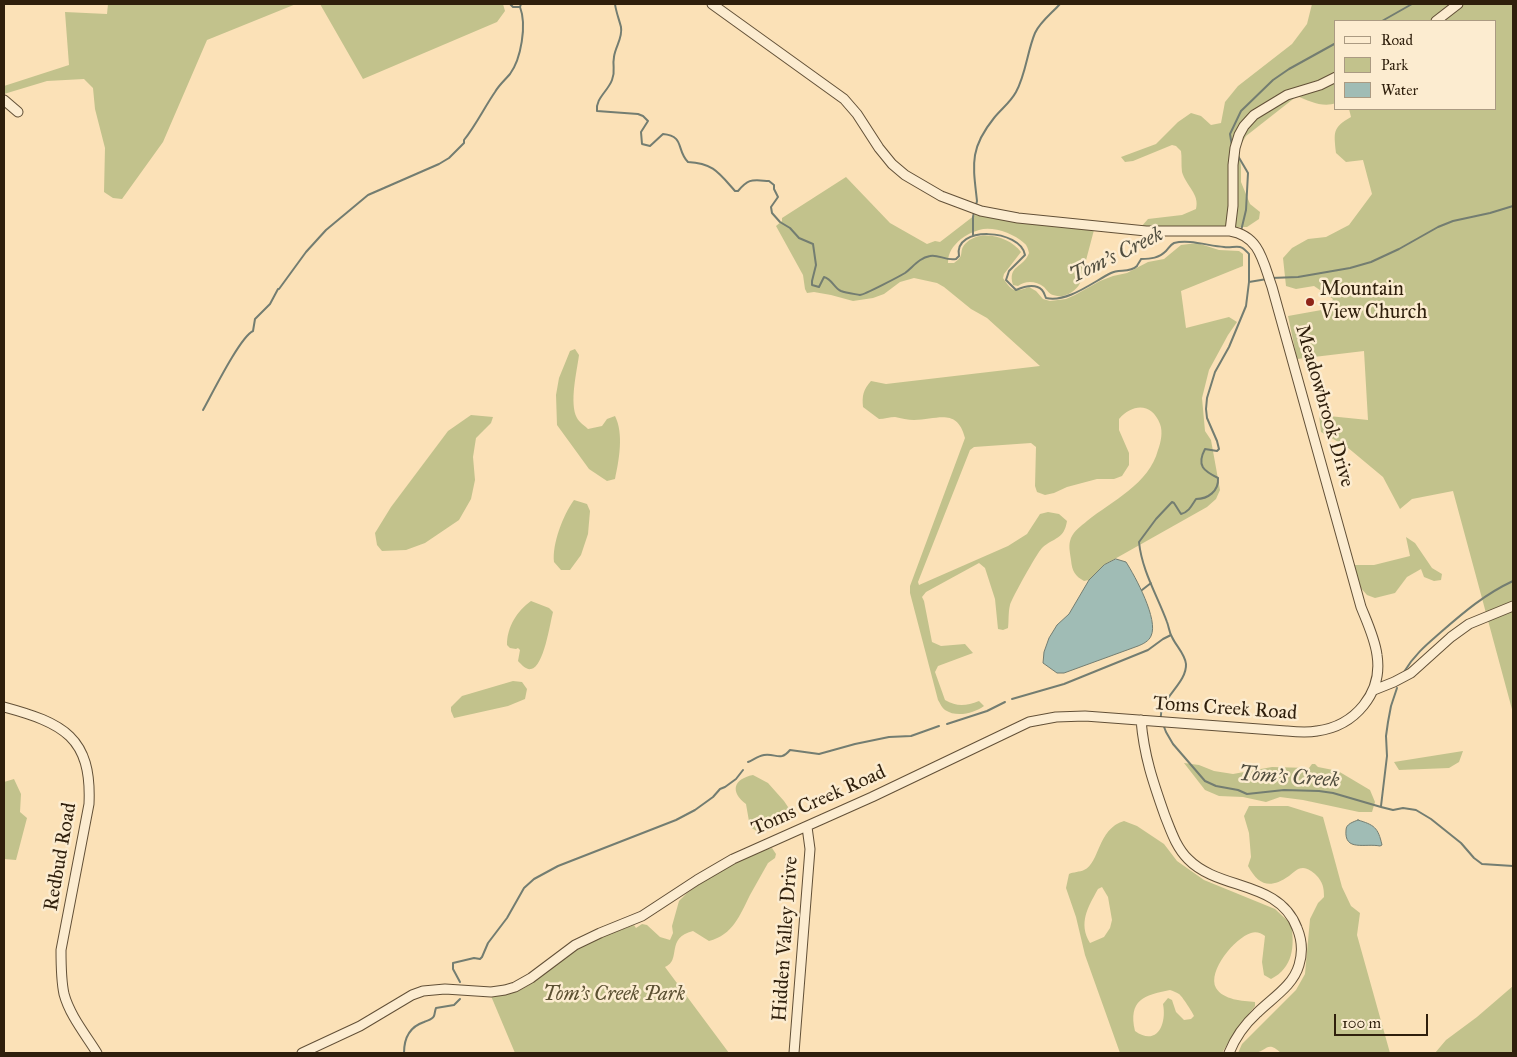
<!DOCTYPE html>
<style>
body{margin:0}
#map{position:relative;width:1517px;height:1057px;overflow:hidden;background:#fbe1b7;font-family:"IM FELL Great Primer",serif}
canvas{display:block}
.frame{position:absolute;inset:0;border:5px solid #2f1f0c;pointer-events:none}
.legend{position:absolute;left:1334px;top:20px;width:162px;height:90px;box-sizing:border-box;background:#fcecd0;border:1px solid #aa9a82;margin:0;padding:6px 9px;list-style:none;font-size:15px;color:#2f1f0c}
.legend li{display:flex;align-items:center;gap:10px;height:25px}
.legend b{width:25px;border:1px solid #aa9a82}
.scale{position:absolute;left:1334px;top:1014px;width:94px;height:22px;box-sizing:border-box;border:2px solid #2f1f0c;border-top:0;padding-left:6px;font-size:15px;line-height:18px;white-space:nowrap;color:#2f1f0c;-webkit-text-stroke:4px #fcecd0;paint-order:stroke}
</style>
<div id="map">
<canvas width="1517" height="1057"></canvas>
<div class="frame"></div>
<ul class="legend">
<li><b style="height:6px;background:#fcecd0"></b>Road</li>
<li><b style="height:14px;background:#c2c28c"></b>Park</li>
<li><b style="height:14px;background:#a0bcb5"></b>Water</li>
</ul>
<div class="scale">100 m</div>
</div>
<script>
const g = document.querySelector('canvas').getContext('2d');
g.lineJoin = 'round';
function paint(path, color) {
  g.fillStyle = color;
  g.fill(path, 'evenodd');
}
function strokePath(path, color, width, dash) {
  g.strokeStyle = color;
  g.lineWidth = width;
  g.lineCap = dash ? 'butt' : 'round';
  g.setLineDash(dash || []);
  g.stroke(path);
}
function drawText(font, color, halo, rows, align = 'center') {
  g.font = font + ' "IM FELL Great Primer",serif';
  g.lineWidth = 5;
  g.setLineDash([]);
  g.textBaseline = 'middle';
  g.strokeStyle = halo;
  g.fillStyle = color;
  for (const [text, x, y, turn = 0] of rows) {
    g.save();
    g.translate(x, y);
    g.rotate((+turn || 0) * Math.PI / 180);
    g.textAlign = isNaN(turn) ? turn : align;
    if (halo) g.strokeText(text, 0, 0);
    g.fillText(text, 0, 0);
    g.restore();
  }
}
paint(new Path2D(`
 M108,4H296L207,40L163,142L122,199L113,198L104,192L105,148L95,109L93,88L84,79L47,81L4,94V86L69,65L65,12L107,14Z
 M320,4H503L505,11L497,22L363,79Z
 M1312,4H1513V713L1453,491L1412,499L1400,509L1383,477L1347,447L1321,432L1319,415L1368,420L1364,351L1297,359L1288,316L1327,309L1333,299L1314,286L1296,289L1286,286L1283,258L1292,248L1308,239L1326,237L1349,225L1372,194L1363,160L1346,162L1336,153C1334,132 1332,128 1351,117L1349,109H1496V21H1336V103C1323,108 1309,101 1297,96L1246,136L1239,148L1241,167V182L1250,204L1260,212L1259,219L1247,227H1141L1148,219L1182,215L1196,209C1200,194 1186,186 1182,172C1181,165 1182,157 1181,151L1176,146L1172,145L1133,161L1125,162L1121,157L1156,144L1178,122L1191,113L1201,116L1211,125L1221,123L1225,102L1238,86L1292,44L1307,24Z
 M846,177L890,223L927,244L935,241L940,242L975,215L1009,221L1094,230L1080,283C1076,292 1063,299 1053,295C1049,294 1047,290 1044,287C1036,281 1026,280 1018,286L1013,285C1007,265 1024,268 1029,253C1028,249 1027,245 1024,243C1013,233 992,226 979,230C972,232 966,235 961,239C953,246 948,252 948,263H954C966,255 958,252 965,244C980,228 1010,237 1021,252L1004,274L1003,278C1012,291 1013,293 1029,287L1036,291L1043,299L1050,301L1066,299L1075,295L1100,281L1113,276L1127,273L1148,262L1164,259L1181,245L1197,243L1219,250L1239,251L1243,254V266L1181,291L1186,328L1229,317L1237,322L1228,335L1209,370L1202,398L1205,431L1211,440L1220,490L1216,499L1207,507L1104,565L1089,580L1084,581C1075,576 1072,571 1071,560C1070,552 1068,545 1071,538C1074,531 1081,526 1087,521C1112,501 1149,484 1158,450C1161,442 1163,432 1160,424C1152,403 1133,403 1119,419V430L1129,453V465L1122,476L1114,479H1097L1067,487L1054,493L1045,495L1037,492L1035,486L1036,447L1031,443L974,447L970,450L918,582L919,585L1008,546L1027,534L1040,514L1048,512L1059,514L1067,521C1064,540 1054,537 1042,548C1037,553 1012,598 1010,605C1008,613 1009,621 1008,628L1003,630L998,629L995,599L985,568L979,563L926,592L922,597L924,601L932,642L941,646L965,644L973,653L938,666L935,672L945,700C957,707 966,706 979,701L984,706C974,713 957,718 945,710C942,708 940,703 938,700L910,593V586L965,438C957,407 937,420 914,420C908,420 901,418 895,417C890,417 884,419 879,419L863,407C862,396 863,390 871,381L886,384L1040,366L987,318L971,309L944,287L937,283L914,278L900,282L884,294L873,298L853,301L831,295L814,292L807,293L805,289L803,275L776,226L782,221V218Z
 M575,349L579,355C577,371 569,403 577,418C579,422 585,426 588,429L602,426L607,419L615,416C624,434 619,460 615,479L607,481L589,469L557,425L556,395L559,378L570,351Z
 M471,415L493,417L491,423L476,438L473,457L475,480L471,499L459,520L425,543L406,550L382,551L377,545L375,533L391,507L448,431Z
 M574,500L587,504L590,511L588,534L581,555L570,570H561L554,562C552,544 563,515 574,500Z
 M1406,537L1415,543L1432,568L1442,574L1441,580L1434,581L1424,577L1421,569L1407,577L1395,593L1375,598L1367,595L1359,586L1354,565H1374L1410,556Z
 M531,601L549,608L553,612C550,623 544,667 531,669C526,670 522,665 518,661L520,650L518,648L516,649L510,648L507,645C507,627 517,611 531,601Z
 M513,681L522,682L527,689L525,699L508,706L454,718L451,711V707L462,696Z
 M1463,751L1459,762L1449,768L1399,770L1394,762Z
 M1184,763L1199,765L1214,771L1233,774L1272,767L1309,768L1312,764H1315L1318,767L1338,771L1370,790L1375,802L1372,812H1359L1303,800L1280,797L1266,802L1243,797L1219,796L1205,790Z
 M753,775L768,783L784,801L792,813L791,818L775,828L760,833L750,827L746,804C730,792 733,779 753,775Z
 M14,779L21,794L20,812L27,818L16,860L4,859V782Z
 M1249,806H1288L1323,817L1342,887L1351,906L1360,913L1357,935L1390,1053H1281C1267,1040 1267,1051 1255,1053C1250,1054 1243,1053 1238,1053L1242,1044L1296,990L1305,974L1310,919L1318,903L1324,897C1324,888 1323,882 1316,875C1313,872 1308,868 1303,868C1297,868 1293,873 1289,876C1270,889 1259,886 1248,866L1251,857L1249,833L1244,816Z
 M1124,821L1137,826L1164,844L1177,861L1204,880L1275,909L1291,924C1295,946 1293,968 1271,979L1264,975L1262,962L1265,936C1261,933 1256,931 1251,933C1235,938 1207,971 1216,988C1223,1000 1243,1001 1255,1002V1006L1236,1030L1222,1053H1120L1085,955L1076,917L1066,888L1069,874C1073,872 1080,872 1084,870C1100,863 1097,829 1124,821ZM1102,887L1108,897L1112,920L1110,928L1104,937L1090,943C1078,923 1088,907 1098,889ZM1170,990C1173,991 1176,992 1179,994C1182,996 1193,1013 1194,1016L1191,1019L1184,1020L1176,1012L1172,1000L1168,998L1163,1004C1167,1024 1157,1047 1135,1031C1128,1000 1144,995 1170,990Z
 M772,848L776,854L775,858L768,863C762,874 756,884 750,895C740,915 733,935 709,941L693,931C665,938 682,960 665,967L729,1053H515L491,996C530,997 549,965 580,947C597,937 616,932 634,925L636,928L642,924L647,925L660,937L670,940L673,933L672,926L679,901L687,893L718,871L759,851Z
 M1513,986V1053H1435L1446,1040L1477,1017Z`), '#c2c28c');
const water = new Path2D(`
 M1116,559L1126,562C1135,576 1159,620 1151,636C1149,641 1143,644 1138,646L1064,673H1057L1043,663L1044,652L1049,638L1057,625L1069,614L1089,580L1104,565Z
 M1358,820C1374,825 1378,827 1382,845L1380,846C1365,843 1344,852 1346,830C1346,824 1353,822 1358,820Z`);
paint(water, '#a0bcb5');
strokePath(water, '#737d71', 1);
strokePath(new Path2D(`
 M510,4L513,7H520L521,4
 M615,4C616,12 619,19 621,27C623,38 615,47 614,57C612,67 616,70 612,80C608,91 595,99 597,111L638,114L643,116L648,121L641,132L642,144L650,146L663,134C685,136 676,150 688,162C713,163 719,173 735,191H738C749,178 752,180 769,181L774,185V189L778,197L771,207L772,213L780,222L790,228L799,238L813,244L816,265L812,281V285L819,287L824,277C832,279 834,288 841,291C846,293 855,294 860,295C864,295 900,276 905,273C913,267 919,258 930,256C938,254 946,261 956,259L959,256C953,225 1021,229 1025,255L1009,271L1006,280L1016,290C1023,287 1035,283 1042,290C1044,292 1045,296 1046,298C1067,303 1093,282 1111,273C1119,269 1130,273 1137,266C1137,265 1141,260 1141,259C1151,259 1159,258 1166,251C1169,248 1170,245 1174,243C1189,239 1209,246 1224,247C1230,248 1235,246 1240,247C1244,248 1246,251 1249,254V282L1246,306L1229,347L1215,372L1207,398L1206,409L1207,418L1217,441L1219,449L1217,451L1205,449C1196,466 1204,471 1218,478C1219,491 1208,499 1196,499C1192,505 1189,512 1181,514L1174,503L1172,502L1156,519L1139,542C1142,571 1157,595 1167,622C1169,627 1169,632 1172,637C1176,646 1185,654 1186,664C1187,684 1158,699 1161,720
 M1382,21L1412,4
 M1232,146L1230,134L1241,111L1273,80L1289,69L1336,43
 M1238,156L1248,173L1246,210L1241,231
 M976,205L977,201C973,165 969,149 994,118C1001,109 1010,103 1016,92C1026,74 1027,52 1035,33C1040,22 1052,13 1060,4
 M973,235V217L974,212
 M1271,278L1298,277L1350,268L1371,262L1399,249L1438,227L1453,221L1490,213L1513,206
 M1249,282L1267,279
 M203,410C212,394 240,337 253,331L255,319L270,304L278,289H279L306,252L326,230L368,195L439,164L449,158L464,143V140C476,125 484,108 495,92C499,85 505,80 510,74C521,59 527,25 520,7
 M1142,590L1151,583
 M1404,672C1414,655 1426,645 1441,632C1464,612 1485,594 1513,581
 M1012,699L1064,684L1148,650L1163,639L1171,635
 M947,724L987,711L1005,702
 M1163,724L1166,732L1173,744L1205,781L1216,786L1238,790L1247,794L1284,790L1319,791L1333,793L1381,807L1393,810L1403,808L1416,810L1431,819L1461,843L1474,858L1482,864L1513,866
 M748,762C753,760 758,756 764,755C776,753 780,762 790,750L819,754L855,744L889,737L911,736L939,726
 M1381,806L1387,756L1386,736L1388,722L1391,706L1397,688
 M460,982L453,969V963L474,958L480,959L482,957L488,943L507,918L524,888L534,879L558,866L676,820L695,810L713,797L720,789L725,787L736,779L743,770
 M404,1053C404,1038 409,1027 424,1022C428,1020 432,1020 434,1016C435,1013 435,1010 436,1008L454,1005L460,999`), '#737d71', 2);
const minor = new Path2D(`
 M1436,21L1458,4
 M4,100L18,112
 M1230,231L1233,206V165L1235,148L1239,135L1244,126L1254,115L1287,95L1320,85L1336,77
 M1374,690L1394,682L1411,673L1451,637L1469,624L1513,606
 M4,707C63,723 92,737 89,804L61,950C61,965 61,980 64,994C70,1016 86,1035 97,1053
 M1141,720C1144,756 1153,782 1165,816C1171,831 1176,847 1188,859C1219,891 1279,880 1297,928C1302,940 1303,952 1299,965C1293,986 1272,998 1257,1013C1245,1024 1235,1038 1229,1053
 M302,1053L360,1026L412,995L423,991L445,989L491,992L505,990L515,987L531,978L575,945L600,933L642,916L697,880L733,859L872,797L1029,722L1056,717L1085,716L1286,731C1297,732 1307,733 1317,731C1355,726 1383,693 1377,655C1375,639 1367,622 1361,607L1272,287C1263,262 1260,236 1230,231H1146L1018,218L981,211L941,196L905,175L892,164L879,148L857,114L844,99L712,4
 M794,1053L810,849L807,827`);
strokePath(minor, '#625037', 11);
strokePath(minor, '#fcecd0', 9);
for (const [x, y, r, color] of [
 [1310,302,5,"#8f2418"]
]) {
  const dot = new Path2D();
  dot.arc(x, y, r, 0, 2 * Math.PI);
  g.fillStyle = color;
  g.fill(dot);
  strokePath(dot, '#fcecd0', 2);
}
drawText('20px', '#2f1f0c', '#fcecd0', [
 ["Mountain",1320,290],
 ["View Church",1320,313]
], 'left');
drawText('20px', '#2f1f0c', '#fcecd0', [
 ["Meadowbrook Drive",1324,406,74],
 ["Toms Creek Road",1225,709,4],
 ["Toms Creek Road",819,801,-24],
 ["Redbud Road",61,857,-80],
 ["Hidden Valley Drive",786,939,-86]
]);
drawText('italic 20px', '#5b5032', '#fcecd0', [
 ["Tom's Creek Park",614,995]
]);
drawText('italic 21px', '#514e3f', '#fcecd0', [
 ["Tom's Creek",1117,256,-26],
 ["Tom's Creek",1289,778,4]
]);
</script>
